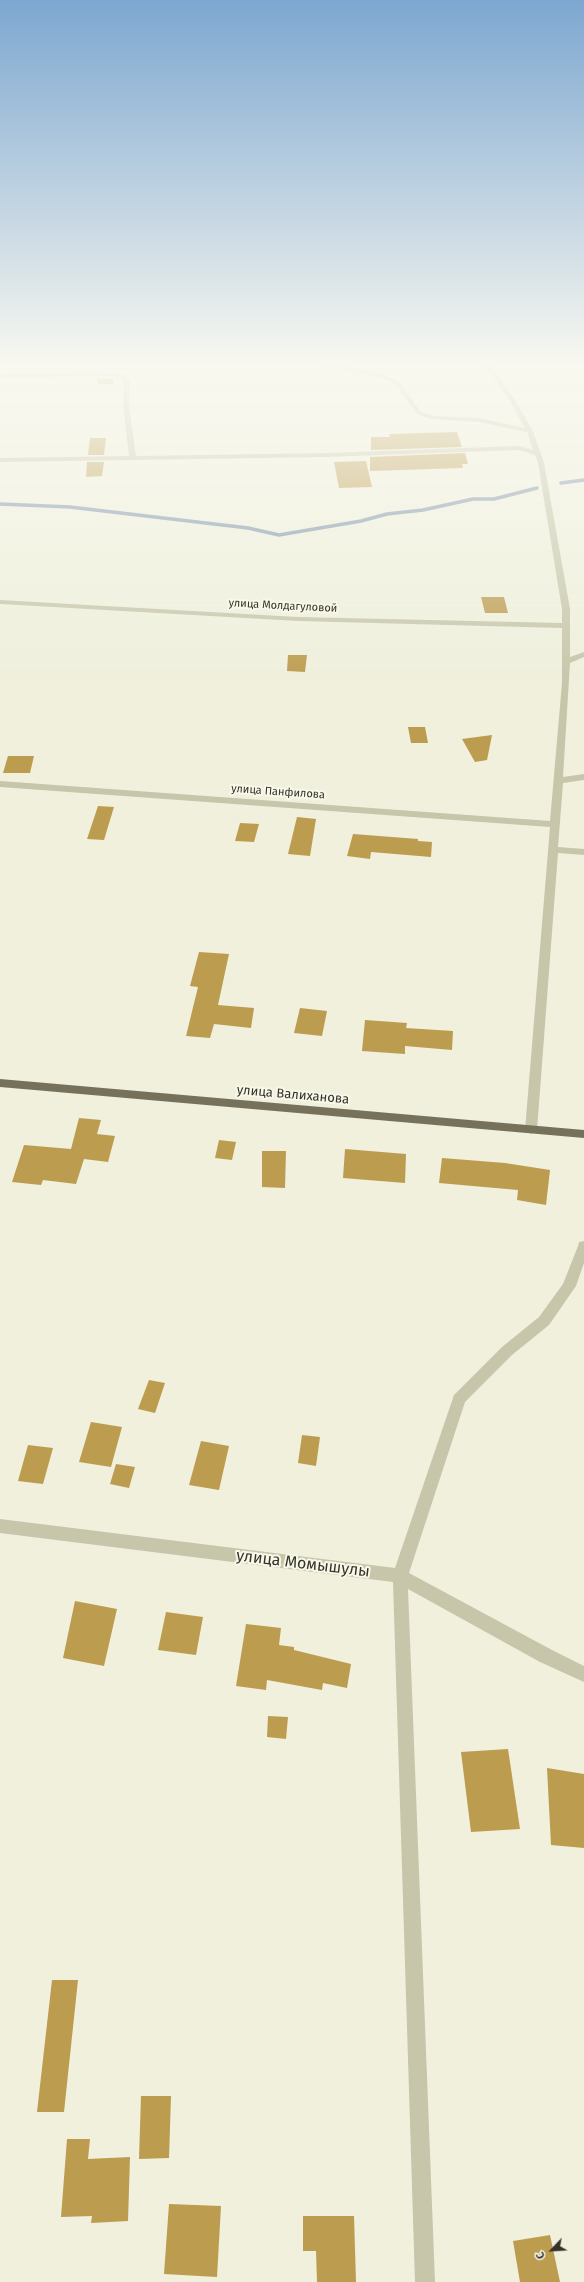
<!DOCTYPE html>
<meta charset="utf-8">
<style>
body{margin:0}
#map{position:relative;width:584px;height:2282px;overflow:hidden;background:#f0f0dd;font-family:"Fira Sans",sans-serif}
canvas{display:block}
.north{position:absolute;left:532px;top:2230px;width:40px;height:40px;-webkit-text-stroke:3px #f8f8e9;paint-order:stroke;rotate:245deg;font-size:11px;font-weight:700;line-height:16px;text-align:center;color:#353329}
.north::after{content:'';display:block;margin:auto;width:14px;height:18px;background:#353329;clip-path:polygon(50% 0,100% 100%,50% 72%,0 100%)}
</style>
<div id="map">
<canvas width="584" height="2282"></canvas>
<div class="north">С</div>
</div>
<script>
const g = document.querySelector('canvas').getContext('2d');
g.lineJoin = 'round';
function strokePath(path, color, width, dash) {
  g.strokeStyle = color;
  g.lineWidth = width;
  g.lineCap = dash ? 'butt' : 'round';
  g.setLineDash(dash || []);
  g.stroke(path);
}
function paint(path, color) {
  g.fillStyle = color;
  g.fill(path, 'evenodd');
}
function drawText(font, color, halo, rows, align = 'center') {
  g.font = font + ' "Fira Sans",sans-serif';
  g.lineWidth = 4;
  g.setLineDash([]);
  g.textBaseline = 'middle';
  g.strokeStyle = halo;
  g.fillStyle = color;
  for (const [text, x, y, turn = 0] of rows) {
    g.save();
    g.translate(x, y);
    g.rotate((+turn || 0) * Math.PI / 180);
    g.textAlign = isNaN(turn) ? turn : align;
    if (halo) g.strokeText(text, 0, 0);
    g.fillText(text, 0, 0);
    g.restore();
  }
}
strokePath(new Path2D(`
 M561,483L584,480
 M0,504L70,507L248,528L279,535L361,521L387,514L423,510L473,499H494L537,488`), '#7e94ab', 3.5);
paint(new Path2D(`
 M98,378L114,379L113,384H97Z
 M457,432L462,447L371,450V437H390L389,434Z
 M90,438H106L104,455H88Z
 M465,453L468,464H462L463,468L370,471V457Z
 M366,461L372,487L339,488L334,462Z
 M87,462H104L102,476L86,477Z
 M481,597H504L508,613H485Z
 M288,655H307L305,672L287,671Z
 M408,727H425L428,743H411Z
 M492,735L487,760L475,762L462,739Z
 M8,756H34L30,773H3Z
 M98,806L114,807L104,840L87,839Z
 M297,817L316,819L310,856L288,854Z
 M240,823L259,824L254,842L235,841Z
 M353,834L418,839V841L432,842L431,857L371,852L370,859L347,856Z
 M199,952L229,954L218,1005L254,1008L251,1028L214,1024L210,1038L186,1036L198,987L190,986Z
 M300,1008L327,1011L322,1036L294,1033Z
 M365,1020L407,1023L406,1028L453,1031L452,1050L405,1046V1054L362,1051Z
 M79,1118L101,1120L97,1134L115,1136L108,1162L84,1159L76,1184L43,1180L41,1185L12,1182L24,1145L71,1149Z
 M219,1140L236,1142L232,1160L215,1158Z
 M345,1149L406,1154L405,1183L343,1178Z
 M262,1151H286L285,1188L262,1187Z
 M442,1158L505,1163L550,1170L546,1205L517,1200L518,1190L439,1183Z
 M149,1380L165,1383L155,1413L138,1409Z
 M91,1422L122,1427L111,1467L79,1462Z
 M302,1435L320,1437L316,1466L298,1463Z
 M201,1441L229,1446L219,1490L189,1485Z
 M28,1445L53,1448L43,1484L18,1481Z
 M116,1464L135,1467L129,1488L110,1484Z
 M75,1601L117,1609L104,1666L63,1658Z
 M166,1612L203,1617L196,1655L158,1650Z
 M246,1624L281,1628L279,1645L294,1647V1650L351,1664L347,1688L323,1683L322,1690L267,1680L266,1690L236,1686Z
 M268,1716L288,1717L286,1739L267,1737Z
 M508,1749L520,1829L471,1832L461,1752Z
 M547,1768L584,1774V1848L551,1845Z
 M52,1980H78L64,2112H37Z
 M141,2096H171L169,2158L139,2159Z
 M67,2139H90L88,2159L130,2157L128,2221L91,2223L92,2216L61,2217Z
 M169,2204L221,2206L217,2277L164,2274Z
 M303,2216H354L356,2282H317L316,2251H303Z
 M550,2235L560,2282H520L513,2241Z`), '#bc9c4f');
paint(new Path2D(`
 M322,367H341L383,374L399,382L421,412L434,416L479,418L525,428L508,398L486,367H492L514,398L533,431L544,463L570,609V657L584,652V657L570,663L563,777L584,774V780L563,783L558,847L584,849V855L558,853L537,1130L531,1134L525,1130L550,827L0,787V781L550,821L562,683V628L298,621L0,604V600L298,617L562,623V609L538,463L535,455L519,450L326,457L0,462V458L129,456L123,405L124,383L122,378L101,376L0,378V374L101,372L126,375L130,383L129,405L136,456L326,453L519,446L533,450L527,432L479,422L431,419L417,414L395,384L379,377Z
 M584,1241V1263L576,1286L549,1325L512,1355L465,1402L409,1573L552,1650L584,1666V1682L540,1662L408,1589L435,2282H415L393,1582L0,1533V1519L395,1568L454,1395L502,1347L539,1317L563,1284L578,1246L579,1242Z`), '#c7c5aa');
paint(new Path2D(`
 M0,1079L584,1130V1138L0,1087Z`), '#76715b');
const sky = g.createLinearGradient(0, 0, 0, 687);
sky.addColorStop(0, '#7da7d0');
sky.addColorStop(0.53, '#f8f8f0');
sky.addColorStop(1, '#f8f8f000');
g.fillStyle = sky;
g.fillRect(0, 0, 584, 687);
drawText('11px', '#353329', '#f8f8e9', [
 ["улица Молдагуловой",283,606,3],
 ["улица Панфилова",278,792,4]
]);
drawText('13px', '#353329', '#f8f8e9', [
 ["улица Валиханова",293,1095,5]
]);
drawText('16px', '#353329', '#f8f8e9', [
 ["улица Момышулы",303,1564,7]
]);
</script>
